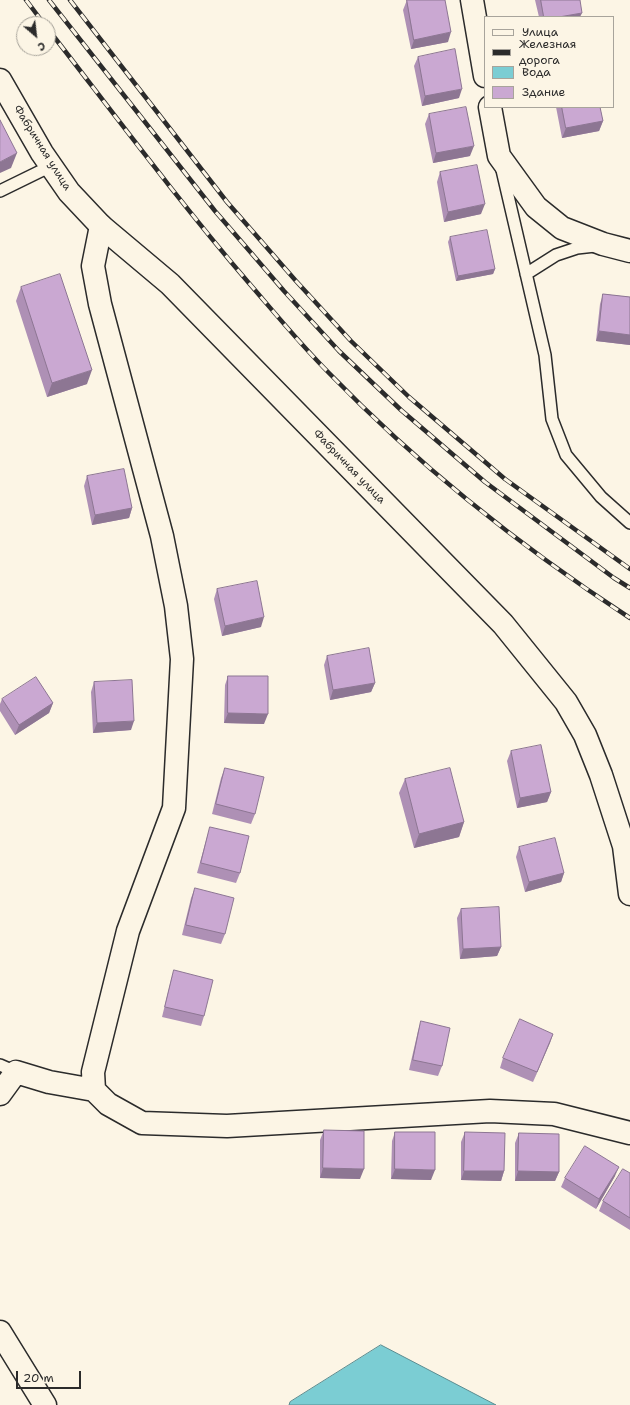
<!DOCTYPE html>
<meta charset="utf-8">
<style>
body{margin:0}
#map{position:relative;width:630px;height:1405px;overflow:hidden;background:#fcf5e5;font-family:"Shantell Sans",sans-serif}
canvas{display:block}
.legend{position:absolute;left:484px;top:16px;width:130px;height:92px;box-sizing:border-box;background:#fcf5e5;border:1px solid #a8a49b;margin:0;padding:5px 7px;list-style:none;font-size:12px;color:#2b2b2b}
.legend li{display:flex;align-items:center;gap:8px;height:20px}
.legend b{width:20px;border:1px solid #a8a49b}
.north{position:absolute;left:16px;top:16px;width:40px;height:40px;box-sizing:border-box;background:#fcf5e5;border:1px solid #a8a49b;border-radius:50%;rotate:152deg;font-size:11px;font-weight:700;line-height:16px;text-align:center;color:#2b2b2b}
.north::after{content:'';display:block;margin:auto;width:14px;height:18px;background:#2b2b2b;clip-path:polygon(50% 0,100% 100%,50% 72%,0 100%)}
.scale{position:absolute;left:16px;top:1371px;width:65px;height:18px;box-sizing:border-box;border:2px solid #2b2b2b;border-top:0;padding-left:5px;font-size:12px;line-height:14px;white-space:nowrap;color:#2b2b2b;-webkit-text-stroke:3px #fcf5e5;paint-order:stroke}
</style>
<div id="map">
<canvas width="630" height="1405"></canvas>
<ul class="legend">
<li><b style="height:5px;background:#fcf5e5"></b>Улица</li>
<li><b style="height:5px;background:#2b2b2b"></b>Железная дорога</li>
<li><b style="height:11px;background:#7bcdd3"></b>Вода</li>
<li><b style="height:11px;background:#caa8d2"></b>Здание</li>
</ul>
<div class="north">С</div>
<div class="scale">20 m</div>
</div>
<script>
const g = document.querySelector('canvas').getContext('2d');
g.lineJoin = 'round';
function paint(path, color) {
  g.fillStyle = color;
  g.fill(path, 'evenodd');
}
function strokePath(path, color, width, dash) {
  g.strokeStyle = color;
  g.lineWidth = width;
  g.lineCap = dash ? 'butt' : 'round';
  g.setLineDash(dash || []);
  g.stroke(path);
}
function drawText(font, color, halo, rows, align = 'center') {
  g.font = font + ' "Shantell Sans",sans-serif';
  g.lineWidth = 3;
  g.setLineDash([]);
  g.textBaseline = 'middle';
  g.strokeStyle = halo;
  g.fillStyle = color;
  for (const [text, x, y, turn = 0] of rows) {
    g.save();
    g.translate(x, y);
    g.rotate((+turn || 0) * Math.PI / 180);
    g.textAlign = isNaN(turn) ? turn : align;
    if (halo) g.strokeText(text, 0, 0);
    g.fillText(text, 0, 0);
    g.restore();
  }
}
const water = new Path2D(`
 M381,1345L496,1405H289L290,1402Z`);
paint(water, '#7bcdd3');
strokePath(water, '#5b8c90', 1);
const lane = new Path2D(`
 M502,170L545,355L552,419L566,455L601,497L630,523
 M0,191L51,166
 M526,274L556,255L577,248L595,246
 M0,1065L16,1072`);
const street = new Path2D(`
 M101,226L93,266L100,304L162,536L176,606L182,659L174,808L128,931L93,1072L94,1090L108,1104L142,1123L227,1126L490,1111L554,1114L630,1133
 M0,1094L16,1072L49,1082L94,1090
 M0,1332L45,1405`);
const secondary = new Path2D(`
 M472,0L485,76
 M0,80L42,153L69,192L101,226L170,284L503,624L566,702L585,735L601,775L624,846L630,894
 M490,107L499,156L536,207L562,228L603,244L630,251`);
strokePath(lane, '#2b2b2b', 14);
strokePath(street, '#2b2b2b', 25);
strokePath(secondary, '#2b2b2b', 25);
strokePath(lane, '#fcf5e5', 11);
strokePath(street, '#fcf5e5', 22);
strokePath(secondary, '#fcf5e5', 22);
const rail = new Path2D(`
 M26,0L44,24
 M49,0L215,211L284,291L339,351L401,410L485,482L614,578L630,588
 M70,0L227,202L296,281L351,341L409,397L505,479L630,569
 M48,29C114,114 178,200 248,282C274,312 300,344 329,373C419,466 521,547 630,618`);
strokePath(rail, '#2b2b2b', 4.5);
strokePath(rail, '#fcf5e5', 3, [9]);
paint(new Path2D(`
 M407,0L448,42L411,49L403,10Z
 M535,0H580V17H539Z
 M418,57L459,98L422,106L414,66Z
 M556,107H600L603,121L599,131L562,138Z
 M429,114L470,156L433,163L425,124Z
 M440,172L481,214L444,222L437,182Z
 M450,237L495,269L493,274L456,281L448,242Z
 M21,287L87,384L47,397L16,301Z
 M603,294L630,297V345L596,341L600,304Z
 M87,476L132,508L129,518L92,525L84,486Z
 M217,589L261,627L222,636L214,599Z
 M327,656L375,683L371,692L330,700L324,665Z
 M228,676L264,724L224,723L225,685Z
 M94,682L131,730L93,733L91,692Z
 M2,699L53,703L49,713L15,735L0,711V704Z
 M511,751L551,792L547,802L517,808L507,761Z
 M225,768L255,814L251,824L212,814L221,778Z
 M405,779L464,822L459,837L414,848L399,793Z
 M210,827L240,873L236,883L197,873L207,837Z
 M519,847L564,873L561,882L525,892L516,857Z
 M195,888L225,934L221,944L182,935L191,898Z
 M461,909L501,947L497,956L460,959L457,918Z
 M174,970L204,1016L201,1026L162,1017L171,980Z
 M421,1021L442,1066L438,1076L409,1070L418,1031Z
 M553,1034L533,1082L500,1068L503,1058Z
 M324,1130L360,1179L320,1178V1140Z
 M395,1132L431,1180L391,1179L392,1141Z
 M465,1132L504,1171L501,1181L461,1180V1142Z
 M519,1133L559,1172L555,1181H515V1143Z
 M630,1173V1230L599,1211L603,1201Z
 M615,1176L596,1209L561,1187L565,1178Z`), '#ae90b5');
paint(new Path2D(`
 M582,13L580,17H559Z
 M451,32L448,42L411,49L414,40Z
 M462,89L459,98L422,106L425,96Z
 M603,121L599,131L562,138L566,128Z
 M474,146L470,156L433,163L436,153Z
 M17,153L11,168L0,173V162Z
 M485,204L481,214L444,222L448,212Z
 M495,269L493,274L456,281L458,276Z
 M599,331L630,335V345L596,341Z
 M92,370L87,384L47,397L52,383Z
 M132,508L129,518L92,525L95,515Z
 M264,617L261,627L222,636L225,626Z
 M375,683L371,692L330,700L333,690Z
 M53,703L49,713L15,735L19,725Z
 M228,713L268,714L264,724L224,723Z
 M134,721L131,730L93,733L97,723Z
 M551,792L547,802L517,808L520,798Z
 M464,822L459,837L414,848L419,834Z
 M564,873L561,882L525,892L529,882Z
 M501,947L497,956L460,959L463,949Z
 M553,1034L550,1043L533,1082L537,1072Z
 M619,1167L615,1176L596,1209L599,1199Z
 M323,1168L364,1169L360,1179L320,1178Z
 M395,1169L435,1170L431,1180L391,1179Z
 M464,1171H504L501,1181L461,1180Z
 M518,1171L559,1172L555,1181H515Z`), '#8d7693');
const building = new Path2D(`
 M407,0H445L451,32L414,40Z
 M541,0H580L582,13L559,17H544Z
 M455,49L462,89L425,96L418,57Z
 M466,107L474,146L436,153L429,114Z
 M562,107H600L603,121L566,128Z
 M0,120L17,153L0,162Z
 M477,165L485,204L448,212L440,172Z
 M487,230L495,269L458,276L450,237Z
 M60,274L92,370L52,383L21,287Z
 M603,294L630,297V335L599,331Z
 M124,469L132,508L95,515L87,476Z
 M257,581L264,617L225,626L217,589Z
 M369,648L375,683L333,690L327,656Z
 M228,676H268V714L228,713Z
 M36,677L53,703L19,725L2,699Z
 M132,680L134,721L97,723L94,682Z
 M541,745L551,792L520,798L511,751Z
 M225,768L264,777L255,814L216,804Z
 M450,768L464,822L419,834L405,779Z
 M210,827L249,836L240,873L201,863Z
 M555,838L564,873L529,882L519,847Z
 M195,888L234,898L225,934L186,925Z
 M499,907L501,947L463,949L461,909Z
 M174,970L213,980L204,1016L165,1007Z
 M520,1019L553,1034L537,1072L503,1058Z
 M421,1021L450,1028L442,1066L413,1060Z
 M324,1130L364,1131V1169L323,1168Z
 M395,1132H435V1170L395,1169Z
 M465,1132L505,1133L504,1171H464Z
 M519,1133L559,1134V1172L518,1171Z
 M585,1146L619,1167L599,1199L565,1178Z
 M623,1169L630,1173V1218L603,1201Z`);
paint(building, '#caa8d2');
strokePath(building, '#8d7693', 1);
drawText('11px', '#2b2b2b', '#fcf5e5', [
 ["Фабричная улица",42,148,58],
 ["Фабричная улица",349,467,46]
]);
</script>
